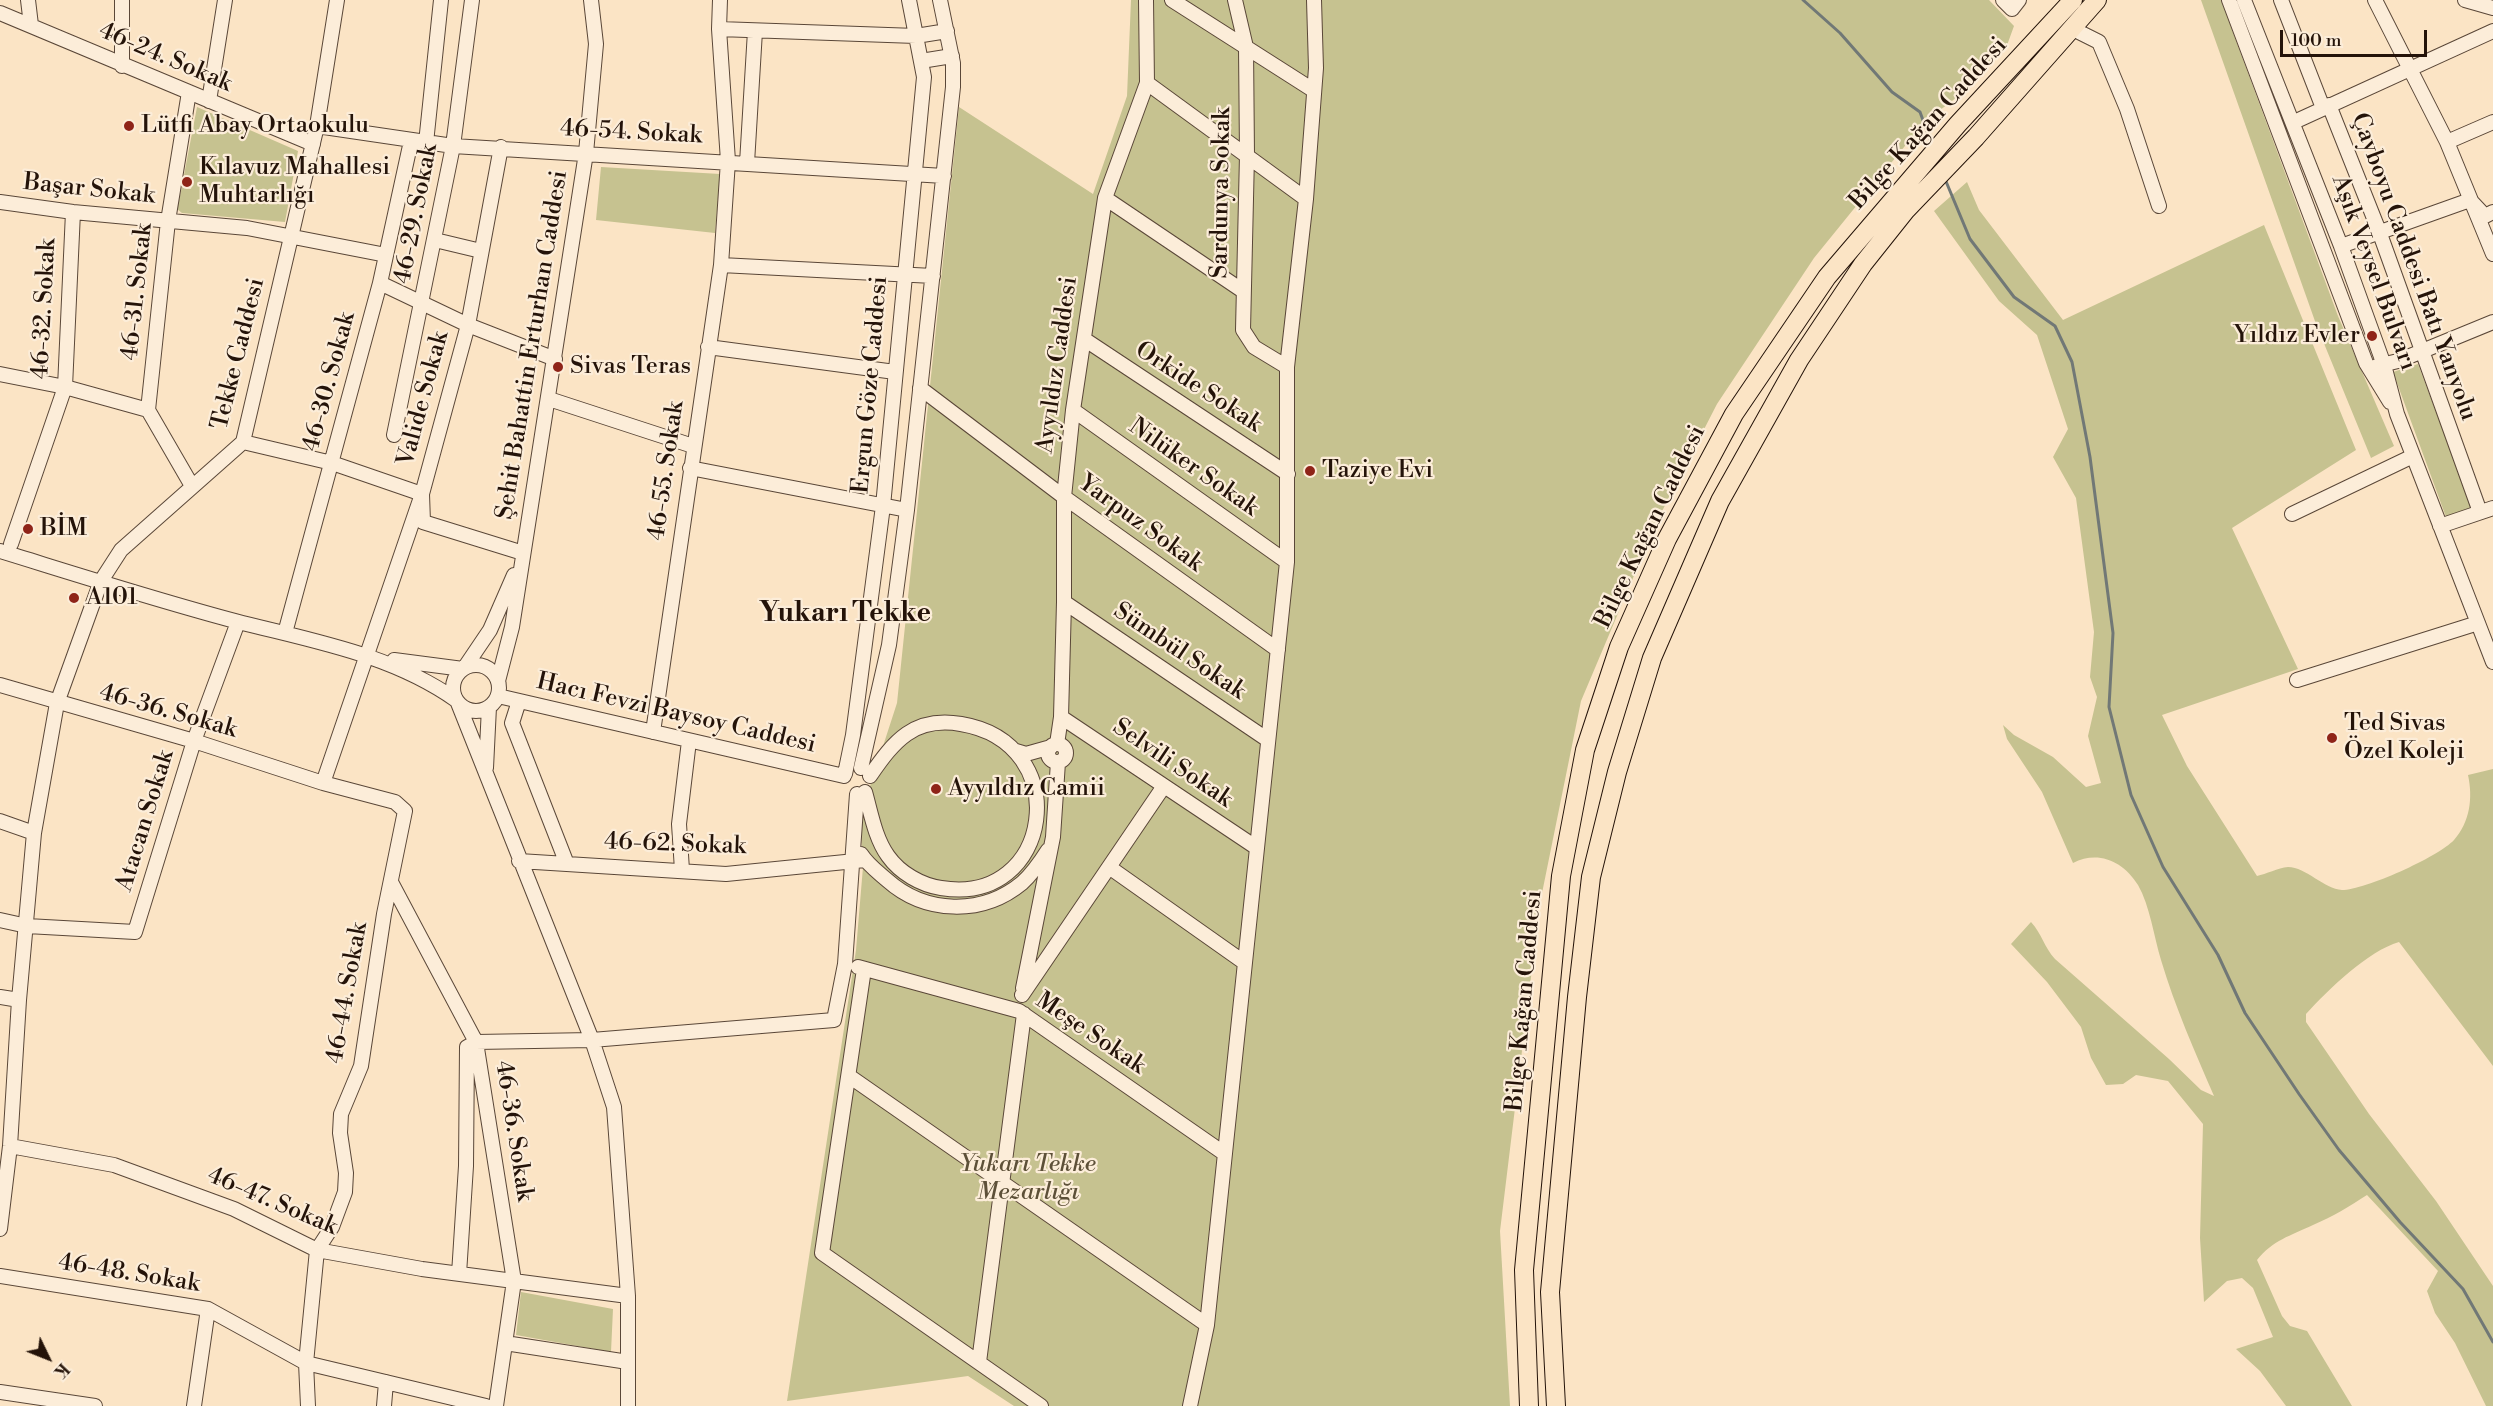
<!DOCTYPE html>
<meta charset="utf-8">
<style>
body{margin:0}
#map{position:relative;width:2493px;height:1406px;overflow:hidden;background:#fbe4c5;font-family:"Libre Bodoni",serif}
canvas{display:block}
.north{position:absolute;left:18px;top:1328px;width:60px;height:60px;-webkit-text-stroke:4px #fcedd9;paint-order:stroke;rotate:133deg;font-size:16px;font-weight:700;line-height:24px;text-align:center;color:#241309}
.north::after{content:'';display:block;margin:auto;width:21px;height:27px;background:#241309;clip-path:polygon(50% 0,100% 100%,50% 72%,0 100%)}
.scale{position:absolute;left:2280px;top:30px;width:147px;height:27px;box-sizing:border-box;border:3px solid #241309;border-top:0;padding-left:8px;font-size:18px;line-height:21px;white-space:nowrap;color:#241309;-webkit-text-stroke:4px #fcedd9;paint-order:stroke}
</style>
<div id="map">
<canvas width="2493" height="1406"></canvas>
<div class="north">K</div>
<div class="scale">100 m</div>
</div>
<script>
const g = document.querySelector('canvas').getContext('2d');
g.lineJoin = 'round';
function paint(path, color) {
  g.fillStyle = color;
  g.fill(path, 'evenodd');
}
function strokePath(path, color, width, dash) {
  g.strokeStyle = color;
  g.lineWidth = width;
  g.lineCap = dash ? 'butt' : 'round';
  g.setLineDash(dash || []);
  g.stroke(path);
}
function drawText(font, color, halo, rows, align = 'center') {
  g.font = font + ' "Libre Bodoni",serif';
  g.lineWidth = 4.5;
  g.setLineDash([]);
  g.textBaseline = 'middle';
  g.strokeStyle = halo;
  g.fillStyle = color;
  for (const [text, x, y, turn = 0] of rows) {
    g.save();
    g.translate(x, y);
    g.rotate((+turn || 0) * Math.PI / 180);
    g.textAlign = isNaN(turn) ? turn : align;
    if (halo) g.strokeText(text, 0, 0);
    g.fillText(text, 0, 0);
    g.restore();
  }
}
paint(new Path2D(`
 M1131,0H1989L2014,26L2006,48L1961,94L1931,117L1913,136L1814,258L1717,404L1658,519L1581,701L1540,903L1500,1231L1510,1406H1014L968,1376L787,1401L856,950L863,867L860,817L897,703L959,107L1093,194L1127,96Z
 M2201,0H2221L2338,316L2394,446L2371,458L2316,324Z
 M197,107L298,151L285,222L182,213L177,209L182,187L191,189L193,177L184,175Z
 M601,167L720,174L715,233L596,220Z
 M1967,182L1979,210L2063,320L2264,225L2356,450L2232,528L2298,669L2162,715L2187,766L2257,876C2266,874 2278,868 2288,867C2306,867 2324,889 2342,890C2365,890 2438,857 2454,840C2470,822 2473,798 2468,775L2493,769V1066L2399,942C2368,951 2329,989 2306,1014V1022L2369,1114L2436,1201L2493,1286V1406H2486L2455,1343L2435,1313L2427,1291L2438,1271L2367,1195C2350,1206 2332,1217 2313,1225C2290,1236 2273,1240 2257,1260L2282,1316L2290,1326L2307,1331L2352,1406H2286L2260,1371L2236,1349L2273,1337L2253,1288L2242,1278L2227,1281L2204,1302L2200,1238L2203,1124L2168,1081L2136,1075L2123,1084L2106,1085L2091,1058L2081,1027L2047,982L2011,944L2031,922C2042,934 2044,947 2055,959L2169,1059L2201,1090L2214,1096C2195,1052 2175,1007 2161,960C2154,937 2150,906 2138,885C2123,861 2098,850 2073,863L2042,792L2007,739L2003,725L2014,735L2053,757L2086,787L2101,783L2088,736L2097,697L2090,677L2094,632L2076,498L2053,457L2068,429L2037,335L1999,301L1934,211Z
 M2418,364L2472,508L2446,517L2393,372Z
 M521,1292L613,1309L611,1352L516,1335Z`), '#c6c290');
strokePath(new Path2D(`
 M1803,0L1840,33L1892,92L1920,112L1932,145
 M1945,179L1970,239L2014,297L2055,326L2072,362L2090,457L2113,633L2109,707L2131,795L2163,867L2218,955L2245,1013L2299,1094L2339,1150L2400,1222L2463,1289L2493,1342`), '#717876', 3);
const minor = new Path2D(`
 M28,0L31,25
 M1172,0L1313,90
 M1235,0L1246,47L1247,155L1243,330L1254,347L1287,367
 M2003,0L2012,9L2019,0
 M2229,0L2366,363L2390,402
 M2244,0L2341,246L2384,365L2397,414L2493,662
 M2281,0L2323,108
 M2375,0L2447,142L2493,254
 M2465,0L2493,8
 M0,13L313,144
 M2071,28L2099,42L2127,109L2159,206
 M719,29L916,36L947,31
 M921,61L952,56
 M122,66V0
 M1147,83L1306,199
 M189,92L168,221L148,410L192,486
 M209,101L225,0
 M2329,105L2379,231L2480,512
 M2294,122L2493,31
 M317,126L453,146L944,176
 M2447,142L2493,122
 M426,143L441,0
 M747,163L755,31
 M1105,198L1243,291
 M0,202L73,212L247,228L386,255
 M435,240L481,251
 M2341,246L2470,200L2485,216L2493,212
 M721,265L933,276
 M380,283L468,325L555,359
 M1084,339L1288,474
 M708,347L895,372
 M2377,366L2398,361L2493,322
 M0,374L65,387L148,410
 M920,388L1064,497L1278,650
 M549,399L693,446
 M1073,410L1287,562
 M394,435L453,146L472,0
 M243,442L332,463L422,494L423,522L523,553
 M690,468L907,510
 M2292,514L2413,456
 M2440,526L2493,508
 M11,544L65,387L73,212
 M0,551C78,575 156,600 235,621C312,641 391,654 456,700
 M1064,602L1268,740
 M285,633L380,283L411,141
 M394,660L463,669
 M453 688a23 23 0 1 1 46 0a23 23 0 1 1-46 0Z
 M465,667L490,630L514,575
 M2297,680L2478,623
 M498,681L512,627L586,153L596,44L591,0
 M0,685L194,741L323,783L395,802L405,811L384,914L361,1066L341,1114L340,1133L346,1173L345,1192L332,1227L317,1250L306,1363L308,1406
 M498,696L844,776
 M519,701L512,723L567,864
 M458,703L592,1040L614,1107L628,1296V1406
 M1061,717L1257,848
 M653,732L721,265L728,161L719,29L720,0
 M1057,744L1061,717L1064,602V497L1073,410L1105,198L1147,83L1146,0
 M1048 753a9 9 0 1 1 18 0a9 9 0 1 1-18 0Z
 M1016,751L1026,754L1051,747
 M486,768L489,707
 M861,768L889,645L907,510L953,87V63L940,0
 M845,774L853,735L883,506L924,77L909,0
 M323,783L422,494L468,325L501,147
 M865,792C871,813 875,838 888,856C900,873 921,885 941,888C1053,907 1076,743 961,724C914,716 894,741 870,776
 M0,821L34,833
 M861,854C868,865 878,872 887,880C925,914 982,916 1022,883C1032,874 1041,861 1048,850
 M519,861L726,874L865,860
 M1109,867L1245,963
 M682,870L679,824L689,741
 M391,882L476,1042L514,1281L496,1406
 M0,920L27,926L135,932L194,741L238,622
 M858,967L1019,1011L1225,1154
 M864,969L822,1253L1041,1406
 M1023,988L1053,837L1058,762
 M1022,995L1164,786
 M0,997L19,1000
 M849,1076L1207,1325
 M10,1146L114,1165L234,1209L317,1250L422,1269L628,1296
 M0,1229L10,1146L19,1000L34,833L57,703L101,581L121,550L243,442L317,126L337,0
 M459,1274L466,1166L467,1047L476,1042L592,1040L834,1020L845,964L857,794
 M0,1276L208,1309L306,1363L486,1406
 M505,1343L628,1362
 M979,1362L1024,1014
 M0,1392L95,1406
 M194,1406L208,1309
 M384,1406L386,1382
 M1190,1406L1207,1325L1287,562V367L1306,199L1316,68L1314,0`);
const major = new Path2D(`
 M1529,1406L1524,1270L1561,876L1585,750L1619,647L1667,539L1734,414L1827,277L1958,124L2073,0
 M1556,1406L1550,1292L1577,997L1591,877L1617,772L1652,658L1720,501L1799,360L1863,264L1906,210L1976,137L2097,0`);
strokePath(minor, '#5a4738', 16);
strokePath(major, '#241309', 20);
strokePath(minor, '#fcedd9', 14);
strokePath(major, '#fbe4c5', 18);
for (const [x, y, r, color] of [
 [129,126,6,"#8f2418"],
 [187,182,6,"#8f2418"],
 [2372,336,6,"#8f2418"],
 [558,367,6,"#8f2418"],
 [1310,471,6,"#8f2418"],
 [28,529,6,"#8f2418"],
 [74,598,6,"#8f2418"],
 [2332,738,6,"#8f2418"],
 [936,789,6,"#8f2418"]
]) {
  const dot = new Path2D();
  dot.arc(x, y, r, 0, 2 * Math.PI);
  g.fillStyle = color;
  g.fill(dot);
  strokePath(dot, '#fcedd9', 2);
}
drawText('24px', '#241309', '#fcedd9', [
 ["46-24. Sokak",165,58,23],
 ["Bilge Kağan Caddesi",1929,124,-48],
 ["46-54. Sokak",631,133,3],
 ["Başar Sokak",89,190,6],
 ["Sardunya Sokak",1222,193,-89],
 ["46-29. Sokak",417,214,-79],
 ["Çayboyu Caddesi Batı Yanyolu",2413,267,70],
 ["Aşık Veysel Bulvarı",2373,273,70],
 ["46-31. Sokak",138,292,-84],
 ["46-32. Sokak",45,309,-87],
 ["Şehit Bahattin Erturhan Caddesi",533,345,-81],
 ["Tekke Caddesi",239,354,-76],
 ["Ayyıldız Caddesi",1058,365,-82],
 ["46-30. Sokak",330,382,-75],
 ["Ergun Göze Caddesi",871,385,-85],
 ["Orkide Sokak",1198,388,33],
 ["Valide Sokak",424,399,-75],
 ["Nilüker Sokak",1193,468,35],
 ["46-55. Sokak",667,471,-82],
 ["Yarpuz Sokak",1140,524,36],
 ["Bilge Kağan Caddesi",1651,527,-64],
 ["Sümbül Sokak",1179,652,34],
 ["46-36. Sokak",168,712,16],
 ["Hacı Fevzi Baysoy Caddesi",676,714,13],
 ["Selvili Sokak",1172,764,34],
 ["Atacan Sokak",146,821,-73],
 ["46-62. Sokak",675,845,2],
 ["46-44. Sokak",348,993,-80],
 ["Bilge Kağan Caddesi",1525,1001,-85],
 ["Meşe Sokak",1090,1034,34],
 ["46-36. Sokak",513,1131,81],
 ["46-47. Sokak",272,1202,23],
 ["46-48. Sokak",129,1274,9]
]);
drawText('24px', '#241309', '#fcedd9', [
 ["Lütfi Abay Ortaokulu",141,126],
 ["Kılavuz Mahallesi",199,168],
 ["Muhtarlığı",199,196],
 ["Yıldız Evler",2360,336,"right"],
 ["Sivas Teras",570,367],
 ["Taziye Evi",1322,471],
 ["BİM",40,529],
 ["A101",86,598],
 ["Ted Sivas",2344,724],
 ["Özel Koleji",2344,752],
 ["Ayyıldız Camii",948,789]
], 'left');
drawText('italic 24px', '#5d5038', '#fcedd9', [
 ["Yukarı Tekke",1028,1165],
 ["Mezarlığı",1028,1193]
]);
drawText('bold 27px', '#241309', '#fcedd9', [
 ["Yukarı Tekke",845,615]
]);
</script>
